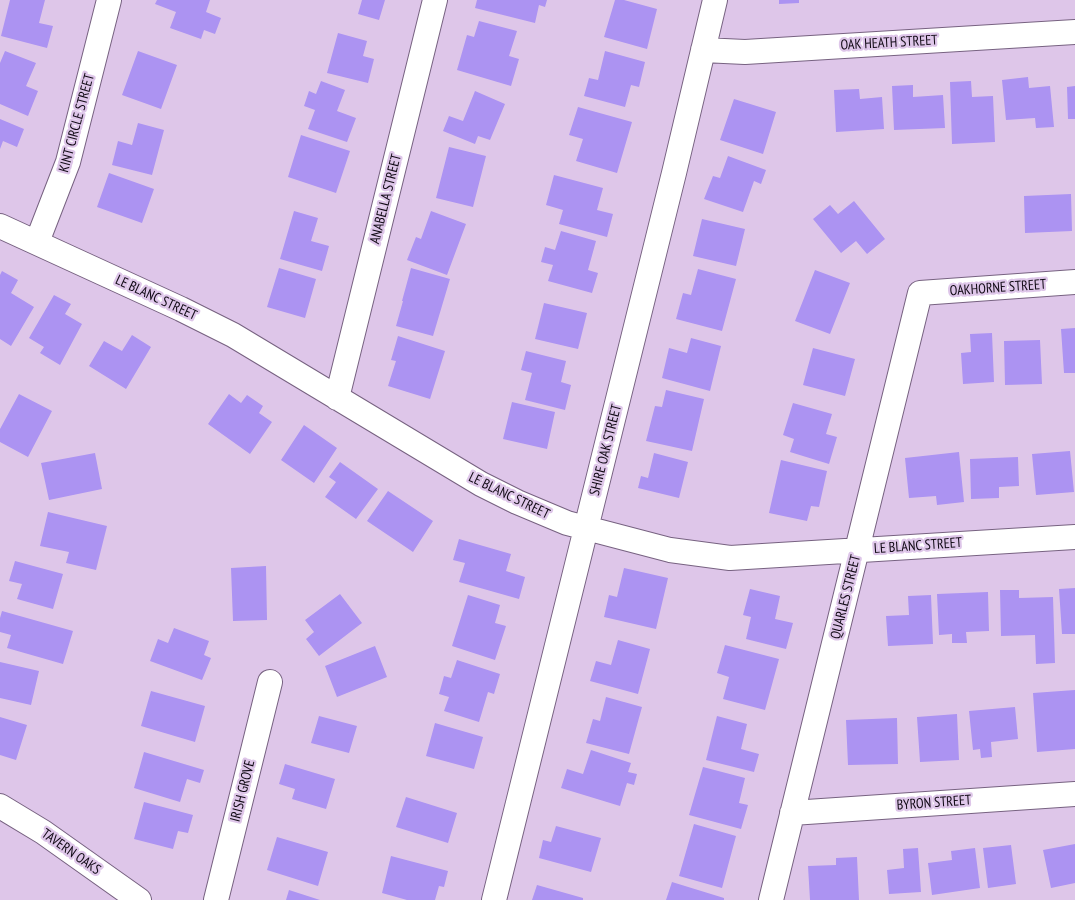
<!DOCTYPE html>
<style>
body{margin:0}
canvas{display:block;background:#dec6e9}
</style>
<canvas width="1075" height="900"></canvas>
<script>
const g = document.querySelector('canvas').getContext('2d');
g.lineJoin = 'round';
function paint(path, color) {
  g.fillStyle = color;
  g.fill(path, 'evenodd');
}
function strokePath(path, color, width, dash) {
  g.strokeStyle = color;
  g.lineWidth = width;
  g.lineCap = dash ? 'butt' : 'round';
  g.setLineDash(dash || []);
  g.stroke(path);
}
function drawText(font, color, halo, rows, align = 'center') {
  g.font = font + ' "PT Sans Narrow",sans-serif';
  g.lineWidth = 4.5;
  g.setLineDash([]);
  g.textBaseline = 'middle';
  g.strokeStyle = halo;
  g.fillStyle = color;
  for (const [text, x, y, turn = 0] of rows) {
    g.save();
    g.translate(x, y);
    g.rotate((+turn || 0) * Math.PI / 180);
    g.textAlign = isNaN(turn) ? turn : align;
    if (halo) g.strokeText(text, 0, 0);
    g.fillText(text, 0, 0);
    g.restore();
  }
}
paint(new Path2D(`
 M10,0H45L39,23L53,26L47,48L1,36Z
 M157,0H210L206,12L221,18L215,34L204,30L201,39L170,28L176,12L155,4Z
 M362,0H385L379,20L358,14Z
 M477,0H547L545,7L539,5L535,23L475,8Z
 M615,0H624L657,9L647,49L604,37Z
 M779,0H799V3L779,4Z
 M479,21L517,31L509,56L519,59L511,86L457,70L467,35L474,37Z
 M338,33L367,41L363,56L374,59L368,83L327,73Z
 M5,51L36,63L26,86L38,91L28,116L0,104V63Z
 M138,51L177,65L161,109L122,95Z
 M605,51L645,62L639,87L631,85L625,107L584,96L589,78L598,80Z
 M1028,77L1029,88L1050,86L1054,127L1036,128L1035,118L1006,120L1002,80Z
 M321,81L345,90L337,111L356,118L347,142L308,129L315,110L304,106L309,91L316,94Z
 M971,81L972,97L993,96L995,142L952,144L950,82Z
 M913,85V97L943,95L945,128L894,130L892,86Z
 M1075,86V119H1068L1067,87Z
 M859,89L860,99L882,97L884,129L836,132L834,90Z
 M475,91L505,104L490,140L478,136L475,144L443,131L449,116L463,121Z
 M734,99L776,112L763,154L720,140Z
 M578,107L632,122L617,173L576,161L583,139L569,135Z
 M0,119L24,129L17,147L3,141L0,149Z
 M138,123L164,130L152,175L112,165L118,141L132,145Z
 M301,135L350,151L336,193L288,177Z
 M449,147L486,156L473,207L436,198Z
 M728,156L766,170L761,184L754,181L743,212L704,199L713,176L720,178Z
 M109,173L154,189L142,223L97,207Z
 M554,175L603,188L597,210L613,214L607,237L559,224L563,210L546,205Z
 M1071,194L1072,231L1025,233L1024,196Z
 M854,201L885,239L867,254L856,241L841,253L813,219L830,205L838,214Z
 M294,211L318,218L311,241L329,246L322,271L280,259Z
 M431,211L466,224L447,275L407,260L416,237L421,239Z
 M702,219L745,229L736,266L693,256Z
 M561,231L596,241L588,270L598,273L592,293L548,281L553,265L541,262L545,247L555,250Z
 M279,268L316,279L305,318L267,307Z
 M411,268L450,279L433,336L396,326L403,301H402Z
 M698,269L736,279L722,331L676,319L683,293L691,295Z
 M815,270L850,283L830,334L795,321Z
 M2,271L18,280L11,293L34,307L11,346L0,339V275Z
 M54,295L71,304L65,314L82,324L60,365L40,353L44,347L29,338Z
 M544,303L587,313L578,349L535,339Z
 M1075,328V373H1064L1061,329Z
 M992,333L994,382L963,384L961,353L971,352L970,334Z
 M132,335L151,347L126,389L89,366L104,341L122,351Z
 M398,336L445,351L430,399L388,386L396,361L391,360Z
 M691,338L721,346L710,391L662,378L669,348L687,353Z
 M1040,340L1042,384L1005,385L1004,341Z
 M813,348L855,359L845,396L803,385Z
 M526,351L566,361L561,382L571,385L565,410L525,400L532,373L521,370Z
 M666,390L704,399L692,451L646,441L655,406L662,407Z
 M19,394L52,411L28,457L0,442V429Z
 M229,394L241,403L247,395L263,406L259,413L272,422L250,454L208,424Z
 M512,402L555,412L547,449L503,439Z
 M793,403L832,414L826,434L837,437L829,464L790,452L794,439L783,435Z
 M304,425L337,448L314,483L281,460Z
 M1070,451L1074,492L1036,495L1032,454Z
 M959,452L964,502L937,505L936,496L909,498L905,458Z
 M95,453L102,489L49,500L41,463Z
 M654,453L688,462L679,498L638,488L641,476L648,478Z
 M1018,457L1019,486L999,487V498L971,499L970,459Z
 M781,460L827,471L819,507L811,506L807,521L769,513Z
 M340,462L378,489L356,519L325,497L336,482L329,477Z
 M388,491L433,521L413,552L367,521Z
 M48,512L107,526L96,570L66,563L69,552L40,546Z
 M459,539L511,554L506,571L525,577L519,599L459,582L465,563L453,560Z
 M15,561L63,574L53,609L17,599L22,584L9,581Z
 M266,566L267,620L233,621L231,568Z
 M624,568L668,578L656,629L604,617L609,595L617,597Z
 M1075,588V634H1062L1059,589Z
 M750,589L780,596L775,619L793,623L786,649L746,639L751,617L743,615Z
 M1000,590H1019V598L1053,597L1055,663L1036,664L1035,635L1001,636Z
 M988,592L989,631L966,632L967,643H952V634L939,635L937,594Z
 M340,594L362,623L319,656L306,639L314,632L305,620Z
 M468,595L500,605L495,623L506,626L495,660L452,646Z
 M931,595L933,644L888,646L886,616L909,615L908,596Z
 M2,611L73,631L63,664L7,648L11,635L0,632V618Z
 M174,628L209,641L204,655L211,658L202,680L150,661L158,639L168,643Z
 M618,640L650,649L638,694L590,681L596,661L611,665Z
 M725,645L779,659L765,710L723,699L729,677L717,673Z
 M375,646L387,677L337,697L325,666Z
 M457,660L500,674L494,694L488,692L479,722L444,711L449,697L439,694L444,676L451,678Z
 M0,662L39,671L31,705L0,698Z
 M1075,690V749L1037,752L1033,693Z
 M151,691L205,706L195,742L141,726Z
 M606,697L642,707L629,754L586,743L593,719L600,721Z
 M1015,707L1018,739L991,742L992,757L981,758L980,749L973,750L969,711Z
 M957,714L959,760L920,762L917,717Z
 M319,716L357,726L349,753L311,743Z
 M717,716L747,724L741,749L759,754L754,772L706,760Z
 M0,717L27,725L16,760L0,755Z
 M897,718L898,764L848,765L846,720Z
 M435,723L483,737L474,769L426,756Z
 M591,750L631,763L628,772L637,774L634,785L627,783L620,806L561,788L567,769L583,774Z
 M144,752L204,770L200,783L187,779L180,802L134,788Z
 M285,764L335,779L326,809L292,799L295,789L279,784Z
 M703,767L745,778L739,803L748,805L741,829L689,815Z
 M406,797L457,813L448,843L396,827Z
 M144,802L193,815L188,833L178,831L173,849L134,839Z
 M694,824L736,836L722,888L679,876Z
 M556,826L601,838L591,872L539,858L543,840L551,842Z
 M277,837L328,852L318,886L267,870Z
 M1075,844V883L1051,888L1043,850Z
 M1011,845L1016,884L988,888L983,848Z
 M918,848L921,892L889,894L887,870L904,868L903,849Z
 M975,848L980,888L932,895L928,863L952,860L951,851Z
 M391,856L448,871L444,887L439,886L435,900H407L382,893Z
 M857,857L859,900H810L808,866L836,865V858Z
 M672,882L724,898V900H666Z
 M537,885L583,898V900H532Z
 M289,890L320,900H286Z`), '#ac93f2');
const minor = new Path2D(`
 M703,50L745,52L1075,32
 M0,226L181,309L233,335L481,484L517,502L567,523L670,550L730,558L1075,537
 M37,242L68,162L109,0
 M337,398L435,0
 M0,806L43,832L139,900
 M792,813L1075,794
 M216,900L270,682
 M494,900L674,173L715,0
 M771,900L920,293L1075,282`);
strokePath(minor, '#776281', 26);
strokePath(minor, '#fff', 24);
drawText('14px', '#100914', '#dec6e9', [
 ["OAK HEATH STREET",889,43,-3],
 ["KINT CIRCLE STREET",77,123,-75],
 ["ANABELLA STREET",386,199,-76],
 ["OAKHORNE STREET",998,288,-4],
 ["LE BLANC STREET",156,298,25],
 ["SHIRE OAK STREET",606,450,-76],
 ["LE BLANC STREET",509,496,26],
 ["LE BLANC STREET",918,546,-4],
 ["QUARLES STREET",846,597,-76],
 ["IRISH GROVE",243,791,-76],
 ["BYRON STREET",934,803,-4],
 ["TAVERN OAKS",71,852,35]
]);
</script>
